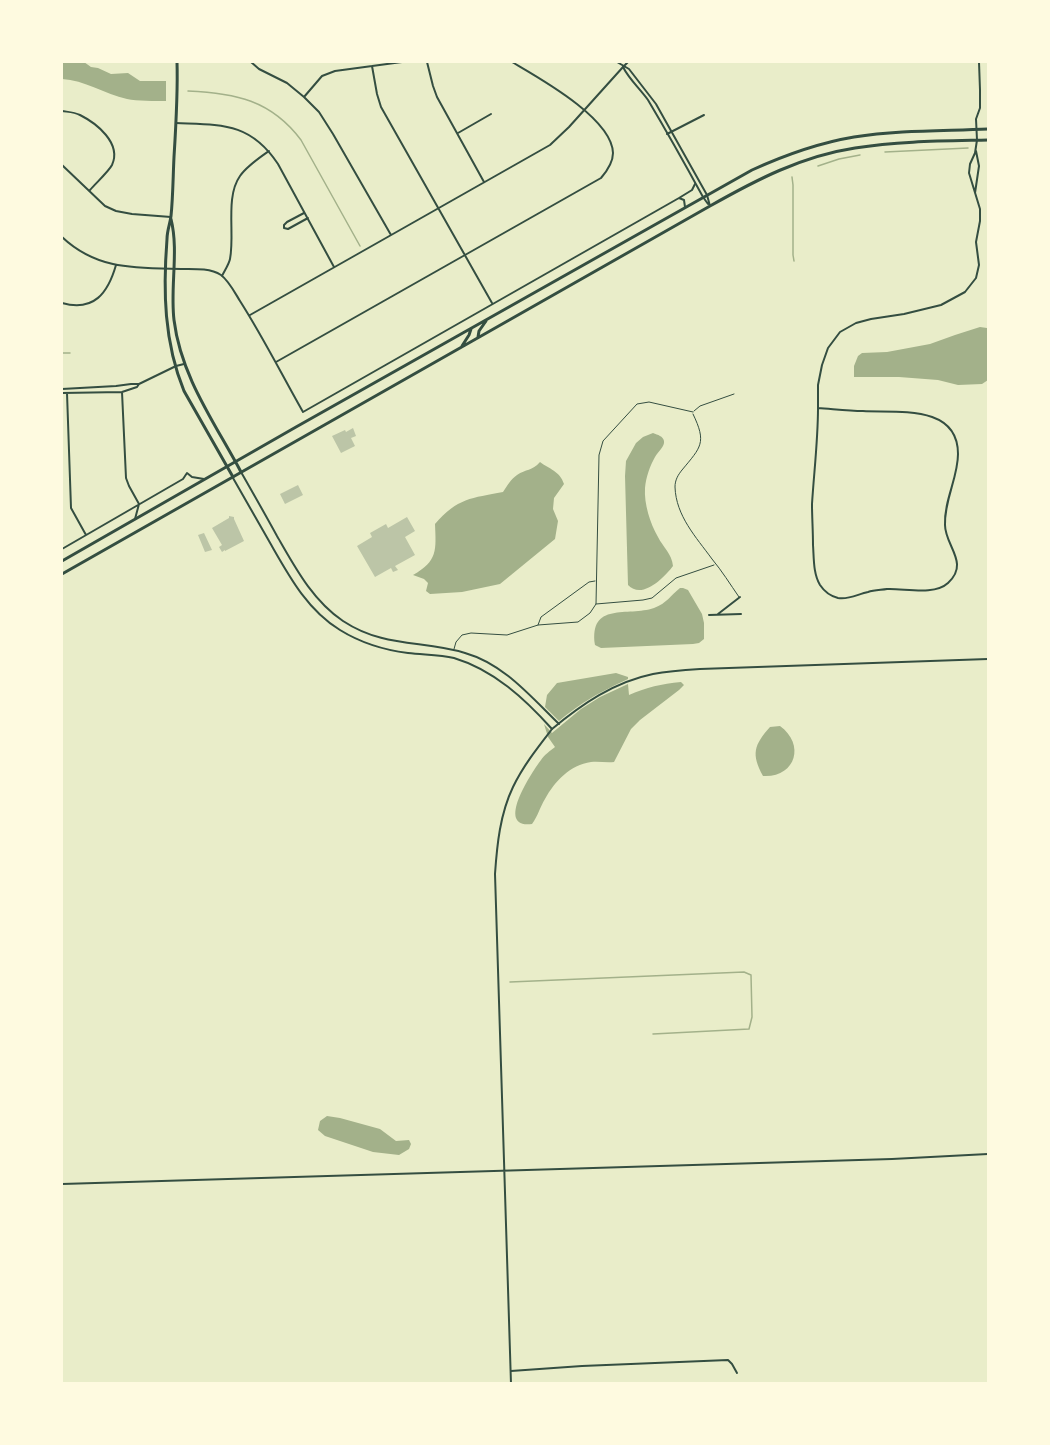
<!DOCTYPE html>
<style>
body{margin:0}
#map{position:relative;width:1050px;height:1445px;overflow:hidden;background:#e9edc9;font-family:"Open Sans",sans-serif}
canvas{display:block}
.frame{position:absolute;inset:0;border:63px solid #fefae0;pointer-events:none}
</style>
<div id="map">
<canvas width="1050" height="1445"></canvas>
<div class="frame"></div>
</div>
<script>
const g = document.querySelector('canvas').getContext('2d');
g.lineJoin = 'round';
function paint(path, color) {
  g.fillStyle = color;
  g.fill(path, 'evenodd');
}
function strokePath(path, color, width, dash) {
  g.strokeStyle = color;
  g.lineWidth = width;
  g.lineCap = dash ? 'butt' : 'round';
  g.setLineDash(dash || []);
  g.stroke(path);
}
paint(new Path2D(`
 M62,62H84L91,67L98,68L111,74L128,73L140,81H166V101C155,101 137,101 127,99C105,94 84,80 62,79Z
 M980,327L987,328L988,331V380L982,384L958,385L938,380L899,377H854V366L858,356L862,353L887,352L930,344L955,335Z
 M653,433C658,435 663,436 664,441C665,446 658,452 655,457C650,466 646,477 645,488C644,504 650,523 658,537C663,547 672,554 673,566C664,578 642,600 628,585L625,476L626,461L636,443L643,437Z
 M540,462C549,469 560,471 564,484L554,498L553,509L558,521L555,539L500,584L462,592L430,594L426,591L428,583L424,579L413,575C438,561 436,550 435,524C457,498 472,498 503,492C507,486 511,479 517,475C526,469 532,471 540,462Z
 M680,588H683L688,590L702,614L704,623V639L699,643L693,644L601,648L595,645C589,601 628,617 654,608C667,603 670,596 680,588Z
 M616,673L628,677V679C600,692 582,702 559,721L545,707L547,695L557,683Z
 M681,682L684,685L679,690L640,720L631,729L614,762C606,763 599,761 591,762C570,765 555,781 545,799C540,807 538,816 532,824C494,829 532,772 541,760C544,755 550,751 555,747L548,737L544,724L552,733L581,709L600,697L628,684L629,695C647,687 661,684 681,682Z
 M780,726C806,745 795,778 763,776C751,754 754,745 770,727Z
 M327,1116L340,1118L380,1129L396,1141L409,1140L411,1144L409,1149L399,1155L373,1152L325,1136L318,1130L320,1121Z`), '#a3b18a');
strokePath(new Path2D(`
 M188,91C235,93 271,100 301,140L360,246
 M885,152L968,148
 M818,166L839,159L860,155
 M792,177L793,185V255L794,261
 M62,353H70
 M510,982L744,972L751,975L752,1017L749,1029L653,1034`), '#a3b18a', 1.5);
paint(new Path2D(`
 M353,428L356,436L351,438L355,446L341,453L332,436L345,430L346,432Z
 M298,485L303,495L285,504L280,494Z
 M229,516L234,517V519L244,541L225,551V550L222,552L219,547L222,545L212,528L229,518Z
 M407,517L415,531L405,537L415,555L395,566L398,570L393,572L391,568L375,577L357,546L372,537L370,533L386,524L388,528Z
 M204,533L212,550L205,552L198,535Z`), '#bcc5a7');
strokePath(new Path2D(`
 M694,411L700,406L734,394
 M693,414C707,443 701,447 682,470C678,475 675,480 675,487C676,516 696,537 712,559C722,571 730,584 739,597
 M596,604L643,600L652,598L676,578L714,565
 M538,625L541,617L589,582L595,581
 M454,649L456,642L462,635L471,633L507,635L538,625L578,622L590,613L596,604L599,455L603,441L637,404L649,402L693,412`), '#344e41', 1);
strokePath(new Path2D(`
 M251,62L259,69L287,83L304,97L319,112L333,134L391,235
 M427,62L433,86L437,97L484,182
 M372,66L377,94L381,107L492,303
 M304,97L322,76L335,71L402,62
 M62,111C68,112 74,112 80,115C96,123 122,143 112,165C109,171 95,184 90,190
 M176,123C221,125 250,122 278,164L334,267
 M458,133L491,114
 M667,134L704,115
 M62,165L105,206L116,211L132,214L171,217
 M975,193L979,166L976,151
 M679,198L684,200L685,207
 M304,213L287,222L284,225V228L288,229L308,218
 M62,237C97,270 135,268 181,269C194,269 210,268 221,275C229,281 235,293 240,301C263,337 282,375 303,412L679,198L692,190L695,184
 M222,276C225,270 229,264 230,259C235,234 225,197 240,176C247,166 259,158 269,151
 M62,303C94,312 108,293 116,265
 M250,315L550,145L569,127L623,67
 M276,362L601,178C607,171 613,163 613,153C612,118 539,78 512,62
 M62,389L116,386L131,384H139
 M122,392L126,478L129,486L139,504
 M62,393L122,392L137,387L139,384L176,366L184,364
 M67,393L71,508L86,535
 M818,408C833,409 848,411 863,411C897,413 958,404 958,454C958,478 944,500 945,525C945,546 970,563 948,583C934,596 904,588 887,589C881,590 874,590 868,592C858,594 849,600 838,598C830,596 824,591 820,585C813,573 814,558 813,545C813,531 812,517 812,504C814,472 818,440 818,408Z
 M818,408V385L822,365L828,348L840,332L856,323L871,319L904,314L941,305L965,292L976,278L979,265L976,242L980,221V209L969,173L970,164L975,153L977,140L976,119L980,108V90L979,62
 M135,519L139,504
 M62,549L183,479L187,473L192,477L204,479
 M718,614L740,597
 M709,615L741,614
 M62,1184L892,1159L988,1154
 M511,1371L582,1366L728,1360L732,1364L737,1373
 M511,1384L495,874C497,845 500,814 513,787C523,766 538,747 552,729`), '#344e41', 2);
strokePath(new Path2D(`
 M617,62L629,69L656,104L707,195L710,206
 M623,67C629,79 640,89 648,100C667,132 685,164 703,197L708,204
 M623,67L628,62
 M241,472C253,493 265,514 277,536C295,567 312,600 343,621C384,648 422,640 465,653C504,664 531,697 559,724
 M233,478C245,499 257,520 269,541C288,574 306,609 340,630C361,643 384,650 408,653C423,655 439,654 454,658C494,670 525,699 552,729C582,704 614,682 653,674C669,671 684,670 700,669L988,659`), '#344e41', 2);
strokePath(new Path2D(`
 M177,62C178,93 176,125 174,157C173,177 173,197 171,216C170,224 167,231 167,239C163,291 164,342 184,391L233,477
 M171,219C179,251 170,287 174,320C181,377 215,423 241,472`), '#344e41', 3);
strokePath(new Path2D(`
 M478,337L479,331L486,321
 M462,346L469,335L471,329
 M62,561L296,427L752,170C785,155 818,143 854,137C898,130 944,131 988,129
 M62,574L710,206C756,180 802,156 855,148C899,141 944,141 988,140`), '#344e41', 3);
</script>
